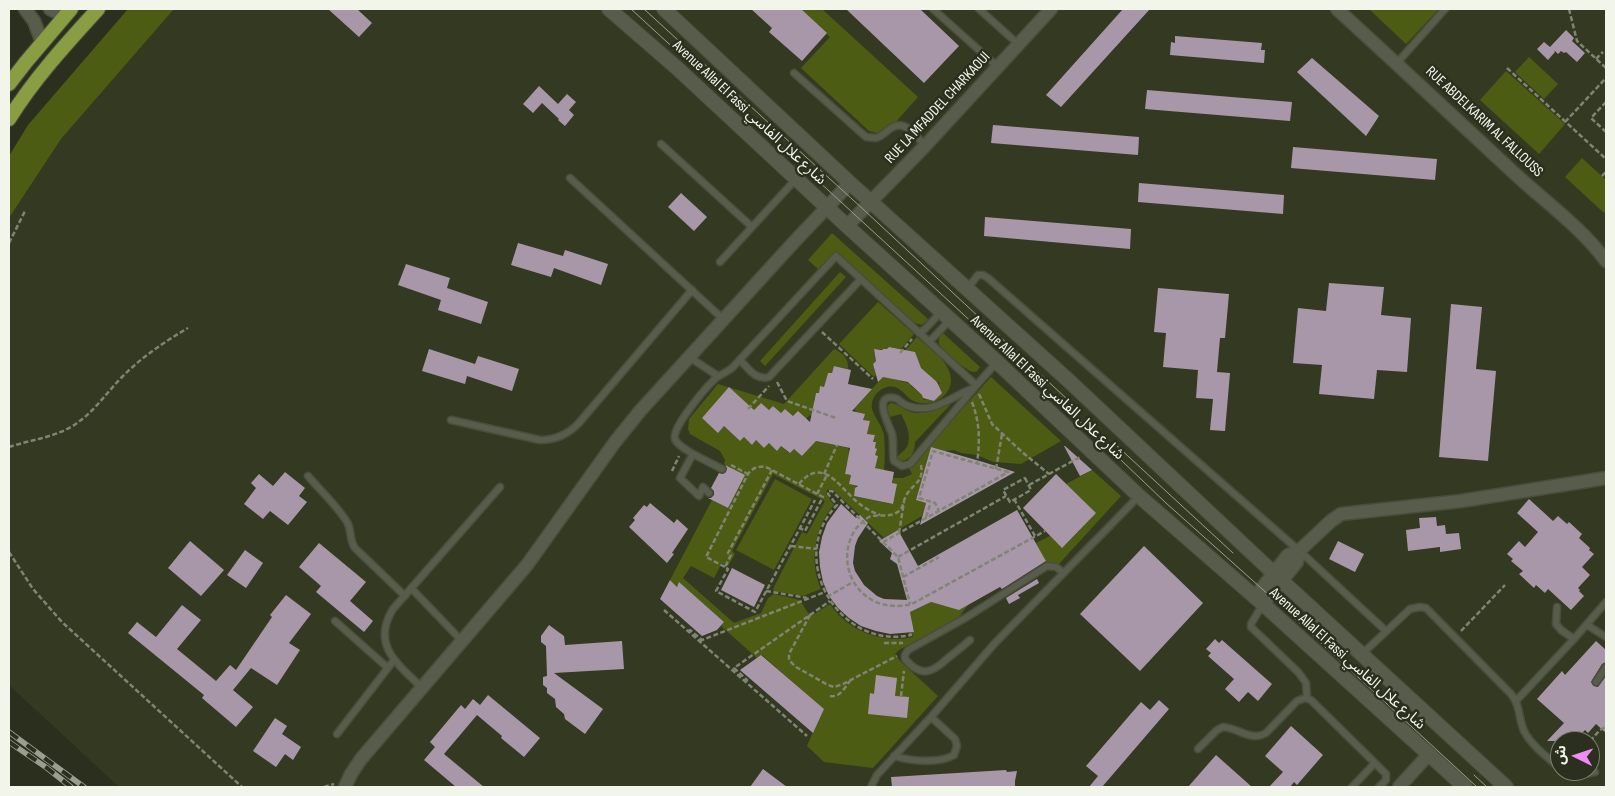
<!DOCTYPE html>
<meta charset="utf-8">
<style>
body{margin:0}
#map{position:relative;width:1615px;height:796px;overflow:hidden;background:#2b301e;font-family:"Sofia Sans Condensed","Noto Sans Arabic",sans-serif}
canvas{display:block}
.frame{position:absolute;inset:0;border:10px solid #f2f6ea;pointer-events:none}
.north{position:absolute;left:1550px;top:731px;width:50px;height:50px;box-sizing:border-box;background:#2b301e;border:1px solid #7b7f70;border-radius:50%;rotate:274deg;font-size:14px;font-weight:700;line-height:20px;text-align:center;color:#f2f6ea}
.north::after{content:'';display:block;margin:auto;width:18px;height:22px;background:#ef8bf6;clip-path:polygon(50% 0,100% 100%,50% 72%,0 100%)}
</style>
<div id="map">
<canvas width="1615" height="796"></canvas>
<div class="frame"></div>
<div class="north">ش</div>
</div>
<script>
const g = document.querySelector('canvas').getContext('2d');
g.lineJoin = 'round';
function paint(path, color) {
  g.fillStyle = color;
  g.fill(path, 'evenodd');
}
function strokePath(path, color, width, dash) {
  g.strokeStyle = color;
  g.lineWidth = width;
  g.lineCap = dash ? 'butt' : 'round';
  g.setLineDash(dash || []);
  g.stroke(path);
}
function drawText(font, color, halo, rows, align = 'center') {
  g.font = font + ' "Sofia Sans Condensed","Noto Sans Arabic",sans-serif';
  g.lineWidth = 5;
  g.setLineDash([]);
  g.textBaseline = 'middle';
  g.strokeStyle = halo;
  g.fillStyle = color;
  for (const [text, x, y, turn = 0] of rows) {
    g.save();
    g.translate(x, y);
    g.rotate((+turn || 0) * Math.PI / 180);
    g.textAlign = isNaN(turn) ? turn : align;
    if (halo) g.strokeText(text, 0, 0);
    g.fillText(text, 0, 0);
    g.restore();
  }
}
paint(new Path2D(`
 M174,9H1606V787H119L9,685V218L61,139ZM1560,741H1590V771H1560Z`), '#333a21');
paint(new Path2D(`
 M128,9H174L61,139L9,218V156L28,125Z
 M799,9H822L918,97L886,133L881,134L869,131L801,68L830,37Z
 M1369,9H1439L1406,44Z
 M1529,57L1558,84L1544,99L1515,72Z
 M1506,71L1565,124L1539,154L1480,100Z
 M1582,158L1606,180V211L1604,213L1565,177Z
 M832,233L928,319L922,325L915,323L835,252L818,269L808,260Z
 M840,272L846,277L765,366L760,361Z
 M878,302L914,334L901,349L889,347L887,349H874L876,361L873,364L876,375L874,377L839,344Z
 M943,333L980,367C978,370 977,372 974,372C968,373 941,349 939,344C938,339 940,336 943,333Z
 M917,337C930,349 952,362 951,382C949,398 931,407 916,402C904,398 902,384 887,387C883,388 880,390 877,393C863,410 881,419 884,435C885,446 885,458 884,470L874,468L878,456L875,455L876,449L875,448L876,442H873L875,435L867,434L870,421L863,420L864,414L857,412L854,409L888,371L894,379L913,384L911,386L922,395L924,400L926,399L934,401L941,393L938,385L940,383L922,373L916,355L904,352Z
 M834,349C843,353 849,359 848,369L834,366L832,373H828L824,387L820,386L819,393H816L814,400L818,422L810,415L806,419L793,416L785,409L781,413L773,406L769,410L761,403L752,412L729,388L702,418L718,432L724,426L740,441L744,437L752,445L756,440L764,448L769,443L777,450L781,446L789,453L794,449L802,456L816,441L848,448L853,464L847,463L845,474L851,475L849,484L856,486L854,496L892,504L893,478H903L912,474L909,468L991,377L1061,441L1021,464L993,462L977,455L961,453L954,450L945,451L931,447L916,500L926,503L922,516L884,538L832,489L827,490L826,494L834,505C814,527 809,562 821,589L803,596L774,591L773,589L802,532L807,534L825,501L773,474L732,551L735,554L728,566L722,563L714,578L691,566L683,578L734,623L761,613L768,598L774,594L800,600L808,613L813,615L830,604C848,631 882,644 913,637L912,632L914,631L910,612L931,602L945,606L949,592L958,587L968,605L958,618L899,650L895,654L900,661L938,696L873,768L824,762L807,746L823,709L762,655L757,658L721,626L724,622L680,583L677,587L670,580L712,500L728,508L744,476L724,464L725,460L720,451L690,434L688,429L689,419L718,384L784,404Z
 M890,403C897,403 901,408 908,411C922,416 938,410 951,404L915,442C915,450 912,459 902,461L898,459V456C901,453 905,450 907,447C912,436 906,423 901,414L890,417L887,407Z
 M1092,470L1121,496L1058,565L1047,563L1036,543L1095,513L1066,484Z
 M775,479L812,499L774,570L736,550Z`), '#4c5c12');
paint(new Path2D(`
 M328,9H357L372,23L359,37Z
 M751,9H801L827,33L802,61L769,32L772,28Z
 M846,9H920L959,46L924,83Z
 M1123,9H1150L1061,107L1046,95Z
 M1566,30L1574,38L1572,41L1585,53L1577,62L1566,52L1564,53L1561,51L1558,54L1554,50L1555,52L1548,60L1537,49L1544,42L1550,47Z
 M1175,36L1262,43L1261,50H1265L1264,63L1170,55L1171,42L1175,43Z
 M1312,58L1379,116L1366,136L1297,72Z
 M539,86L558,104L567,94L576,102L569,110L574,115L565,126L558,120L559,119L542,103L533,113L523,104Z
 M1147,90L1292,102L1290,121L1145,109Z
 M993,125L1139,137L1138,155L991,143Z
 M1293,147L1437,159L1435,180L1291,168Z
 M1139,183L1284,195L1283,214L1138,202Z
 M681,193L707,217L694,231L668,207Z
 M985,217L1131,229L1130,249L984,236Z
 M518,243L563,256L565,250L608,264L601,285L554,268L551,277L511,265Z
 M406,264L450,278L447,288L488,302L481,324L438,310L441,300L398,285Z
 M1329,283L1384,287L1381,315L1411,318L1407,372L1377,370L1374,399L1319,394L1322,365L1293,363L1298,308L1326,311Z
 M1158,288L1229,294L1225,338H1220L1217,372L1230,373L1225,431L1210,430L1213,399L1196,398L1198,370L1163,367L1166,333L1154,332Z
 M1451,304L1482,307L1476,369L1496,371L1488,461L1439,457Z
 M889,347L915,352L921,368L937,382L942,393L934,401L923,398L922,395L908,382L883,377L878,382L873,364L876,361L874,349L882,350L883,349H887Z
 M429,349L475,364L478,356L519,369L512,391L467,376L465,384L422,371Z
 M834,366L851,370L848,384L872,389L852,411L865,414L863,420L870,421L867,434L875,435L873,442H876L875,448L877,449L875,455L878,456L875,468L894,472L892,483L897,484L893,504L854,496L855,488L858,486L849,484L851,475L845,474L850,448L816,441L802,456L794,449L790,453L781,446L777,451L769,443L764,448L756,440L752,445L744,437L740,441L724,426L718,433L702,418L729,387L754,410L761,403L769,410L773,406L781,413L785,409L793,416L798,411L810,422L816,393H819L820,386L824,387L828,373H832Z
 M1064,446H1065L1092,470L1080,476Z
 M931,447L983,462L1015,472L920,525L926,503L916,500Z
 M725,465L745,475L728,508L708,498H711L714,495V491L711,488L719,473L723,474L726,472L727,468Z
 M285,472L305,488L299,496L307,502L288,525L270,511L263,519L244,504L256,488L251,483L259,474L273,486Z
 M1056,474L1096,513L1062,548L1023,508Z
 M1529,499L1553,521L1558,516L1567,524L1569,522L1582,534L1579,538L1590,548L1589,550L1594,554L1582,567L1590,575L1578,588L1580,590L1579,591L1584,596L1571,610L1548,589L1545,593L1536,585L1534,588L1519,574L1523,571L1511,561L1513,559L1507,554L1519,541L1525,547L1538,532L1517,513Z
 M650,503L674,523L677,519L688,529L672,553L674,554L667,563L629,527L635,520L633,518L644,505L647,507Z
 M841,504L856,518L860,515L868,523L858,538L855,546L853,563L855,571L864,585L877,596L884,599L907,600L897,564L890,559L892,553L879,541L898,530L918,566L1017,510L1046,561L1002,589L1000,587L959,610L931,602L910,612L914,632L890,634L876,631L861,626L849,618L838,608L829,596L823,582L820,567L819,552L822,537L827,523Z
 M1436,517L1437,526L1445,525L1446,534L1459,533L1461,549L1440,552V547L1408,551L1406,530L1420,528L1419,518Z
 M190,541L224,570L201,596L168,568Z
 M1338,541L1364,554L1355,572L1329,559Z
 M319,543L366,582L350,601L373,621L364,632L316,592L321,586L299,567Z
 M1144,546L1203,603L1140,671L1080,614Z
 M245,550L263,563L246,588L227,575Z
 M732,568L765,585L754,607L721,590Z
 M1037,579L1039,583L1018,595L1020,598L1009,604L1006,598Z
 M670,580L677,587L679,582L724,622L717,630L702,636L660,599Z
 M286,595L311,614L289,643L300,650L277,685L251,668L233,690L253,707L236,727L202,698L204,695L128,633L137,622L156,637L182,605L201,620L177,649L216,681L230,665L236,670L272,617L270,615Z
 M549,625L564,636L565,645L622,641L624,669L554,673L603,709L585,734L565,719L564,714L556,707L555,699L547,693V688L543,685V677L547,676L546,646L541,642V636Z
 M1215,639L1219,643L1222,640L1272,684L1258,701L1248,692L1239,702L1225,689L1234,679L1208,656L1211,653L1206,649Z
 M1596,641L1606,650V662L1602,664L1591,682L1594,686L1598,687L1606,676V733L1596,724L1588,733L1585,730L1574,741H1547L1564,723L1537,699L1562,671L1565,675Z
 M761,655L824,709L813,733L740,670Z
 M876,675L897,678L895,696L909,697L907,718L868,714L870,693L874,694Z
 M488,695L540,738L524,757L501,738L502,736L477,715L444,754L484,787H456L424,760L435,747L430,742L461,705L465,709L473,699L480,705Z
 M1159,700L1169,709L1102,787H1089L1098,776L1086,766L1141,702L1150,710Z
 M275,718L287,726L282,734L301,747L293,760L285,754L276,767L253,751Z
 M1291,726L1323,755L1297,785L1294,782L1290,787H1269L1283,772L1265,756Z
 M1216,755L1252,787H1188Z
 M763,769L787,787H750Z
 M1006,770L1007,772L1017,771L1015,781V787H892L891,777Z`), '#a897a9');
const service = new Path2D(`
 M933,9L998,67
 M979,9L1018,44
 M1396,64L1445,9
 M794,73L866,137L876,138C883,136 887,130 893,127C906,120 917,137 925,146
 M661,144L752,227
 M570,178L724,320
 M720,262L796,179
 M967,289L978,275H983L988,278L1304,555L1386,631
 M919,333L925,329L941,312
 M929,342L950,320
 M689,357L718,376
 M740,360C748,368 756,381 769,377L861,279
 M974,388C958,393 944,406 927,408C918,409 909,408 901,402C898,400 899,399 895,398C871,393 890,427 892,434C894,443 892,453 894,461L902,466L910,464L974,388L997,362
 M451,420L540,440C555,440 567,435 578,424L692,290
 M693,454C687,450 677,445 675,439C671,428 707,386 716,378C721,374 728,372 733,367L836,256L976,385
 M308,476C320,490 338,507 347,522C352,530 349,540 355,548L405,596
 M709,493L703,487L699,496L680,478L693,454L722,469
 M411,588L461,640
 M1263,604L1251,624V627L1299,673L1306,683L1307,698
 M1557,607L1556,624L1561,630L1574,639
 M335,621L388,668
 M1587,625L1606,637
 M970,640C963,646 956,652 948,658C932,673 921,678 905,659V655L908,650L967,617L1047,566L1056,567L1064,573
 M1362,654L1410,609L1420,607L1426,608L1511,694C1521,707 1518,717 1524,731C1531,745 1548,758 1560,768
 M1596,682L1606,667
 M421,687C397,663 371,645 393,609L500,487
 M1516,701L1574,639L1606,602
 M337,734L394,660
 M1198,749L1217,730L1223,727C1239,728 1251,742 1266,733L1297,701L1305,698L1311,700L1386,774V780L1379,787
 M894,756C910,761 939,764 954,755L957,746L955,739L931,717
 M1565,771L1579,775L1595,772
 M871,787L877,775L931,717L995,643L1139,496
 M1352,787L1375,763`);
const minor = new Path2D(`
 M25,9L34,21L42,42
 M50,9L65,16
 M1337,9C1396,63 1454,117 1513,172C1544,201 1581,227 1606,261
 M847,226L925,146L1051,9
 M1255,597L1288,555L1299,551L1331,521L1341,514L1461,501L1606,478
 M1263,604L1297,562L1299,551
 M345,787L351,774L361,759L527,565L615,442L640,411L794,242L850,183
 M1399,787L1429,754`);
const tertiary = new Path2D(`
 M609,9L677,68L847,226L997,362L1139,496L1263,604L1465,787
 M664,9L850,183L1068,380L1282,581L1506,787`);
const primary = new Path2D(`
 M9,84L26,62L71,9
 M9,119C34,79 66,44 98,9`);
strokePath(service, '#494d3d', 9);
strokePath(minor, '#494d3d', 15);
strokePath(tertiary, '#494d3d', 16);
strokePath(primary, '#494d3d', 16);
strokePath(new Path2D(`
 M1569,9L1577,41L1606,68
 M1596,59L1603,52
 M1507,68L1606,159
 M1606,102L1591,118L1606,132
 M1565,122L1606,78
 M1602,176L1606,172
 M9,243L25,211
 M822,332L873,379
 M900,353L912,339
 M777,382L787,401L836,418
 M979,394L992,424L1022,452L1049,474
 M972,402C980,423 980,442 977,463
 M748,409L769,386
 M9,447C30,440 51,438 71,427C93,414 105,394 123,376C142,357 164,342 188,328
 M731,465L748,474
 M921,465C924,482 914,483 907,494C903,500 904,507 899,511C889,519 879,513 869,517C864,520 859,525 855,530C840,554 847,586 872,600C884,607 899,607 912,604L1045,531
 M996,469L1002,434
 M772,470L728,553L731,555L725,567L728,569L716,591L755,612L815,500
 M672,471L679,456
 M824,474L837,445
 M1025,478L1031,490L1010,502L1003,490Z
 M799,484C822,456 839,486 856,501C863,507 871,512 880,515
 M1029,485L1080,457
 M817,494L827,475
 M1014,499L1035,536
 M926,517L931,502
 M899,533L904,502
 M883,542C924,519 966,496 1008,472L933,451L919,498L935,503L939,511
 M791,546L817,549
 M9,552L33,589L62,622L242,787
 M898,557L1006,496
 M725,567L706,557L748,474C753,467 760,465 768,468L823,497L805,531L800,528
 M903,577L939,557
 M766,591L807,598
 M827,597L853,582
 M664,610L807,736
 M810,615L789,654V660L796,667L828,685L834,687L843,684L897,656
 M688,631L690,630L702,640L825,592
 M1461,631L1505,585
 M910,633L911,635C839,651 785,558 837,505L828,494V491H832L898,557L910,604
 M884,643H903
 M746,682L747,680L734,668L830,601
 M830,696C840,698 845,687 850,681
 M901,696L904,671
 M1590,741L1600,730L1606,727
 M324,787L334,784`), '#808475', 2.5, [5, 2.5]);
strokePath(service, '#575d4a', 6);
strokePath(minor, '#575d4a', 12);
strokePath(tertiary, '#575d4a', 14);
strokePath(primary, '#899e42', 14);
strokePath(new Path2D(`
 M631,9L1100,440L1166,503L1270,596L1477,787
 M644,9L864,210L1068,400
 M1116,445L1233,553
 M1474,775L1487,787`), '#999e8f', 1);
const rail = new Path2D(`
 M9,732L84,787
 M9,742L47,768L71,787`);
strokePath(rail, '#999e8f', 5.5);
strokePath(rail, '#2b301e', 4, [11]);
drawText('15px', '#f2f6ea', '#2b301e', [
 ["RUE LA MFADDEL CHARKAOUI",938,108,-47],
 ["Avenue Allal El Fassi شارع علال الفاسي",749,113,43],
 ["RUE ABDELKARIM AL FALLOUSS",1484,122,43],
 ["Avenue Allal El Fassi شارع علال الفاسي",1047,388,43],
 ["Avenue Allal El Fassi شارع علال الفاسي",1347,659,42]
]);
</script>
